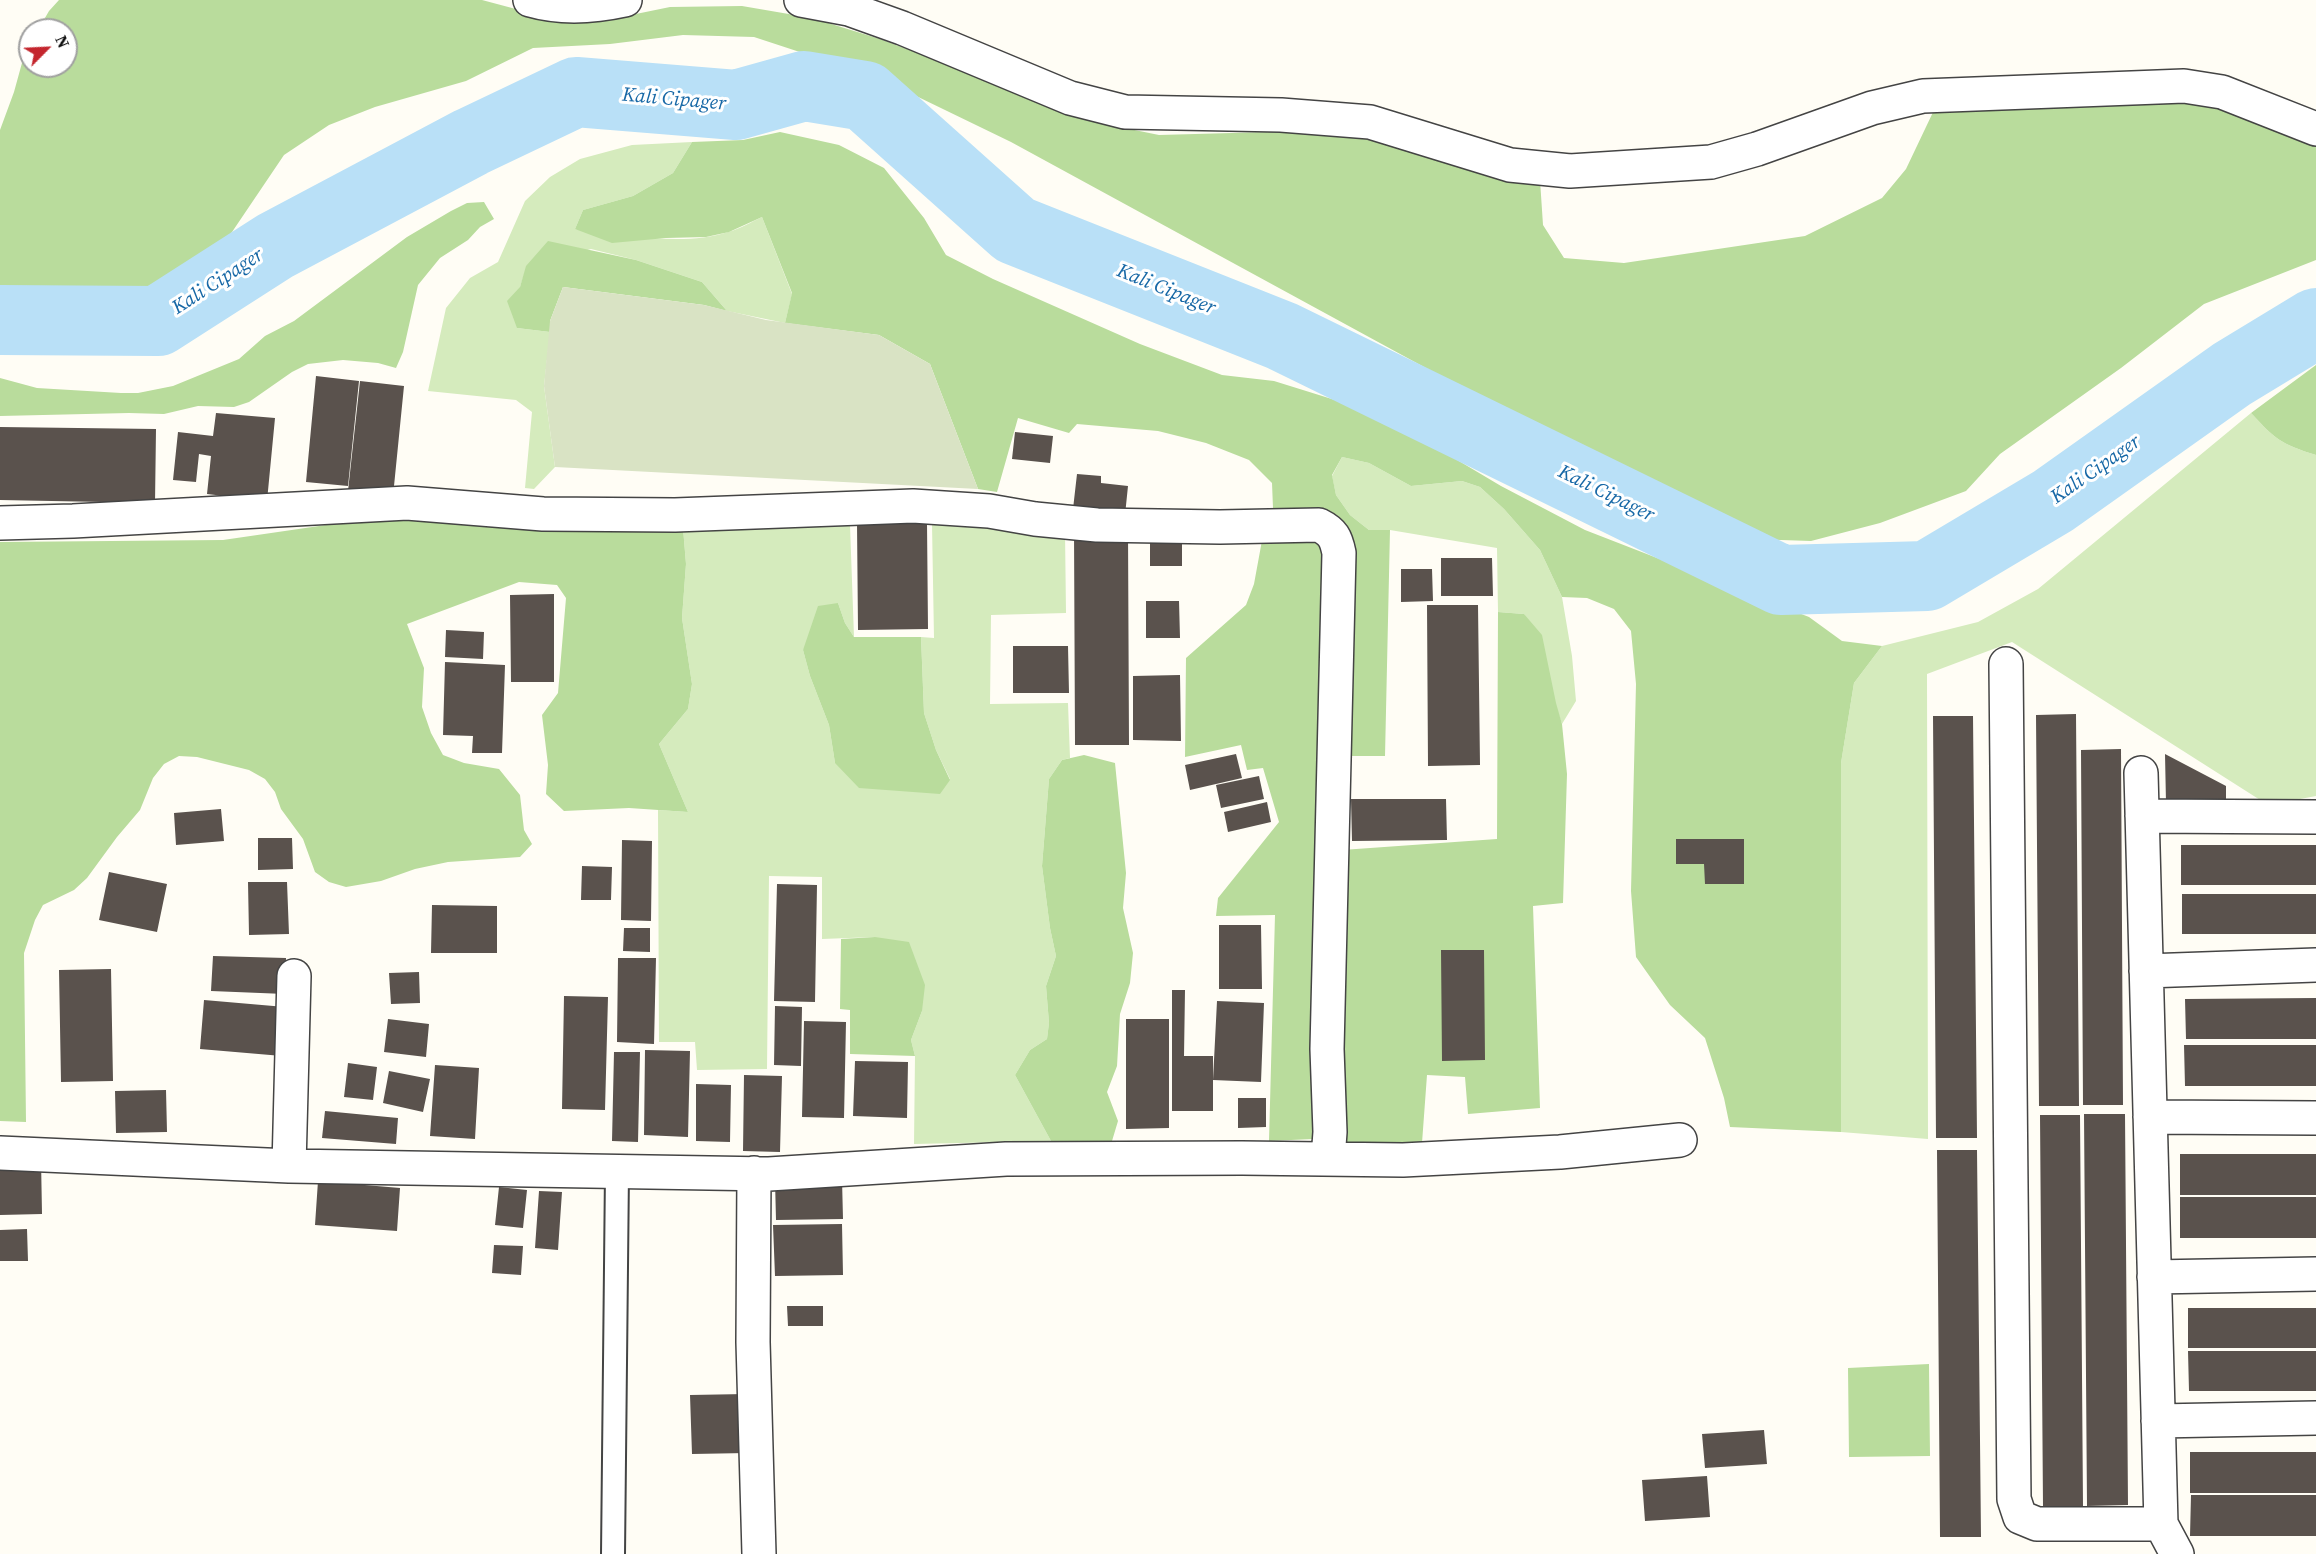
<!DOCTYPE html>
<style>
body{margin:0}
#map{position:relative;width:2316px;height:1554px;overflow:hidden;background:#fffdf5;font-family:"Source Serif 4",serif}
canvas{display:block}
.north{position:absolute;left:18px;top:18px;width:60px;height:60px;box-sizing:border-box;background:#fff;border:2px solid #a0a0a0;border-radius:50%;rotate:66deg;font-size:16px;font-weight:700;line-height:24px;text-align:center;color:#111}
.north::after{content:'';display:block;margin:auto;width:21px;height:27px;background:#c4262e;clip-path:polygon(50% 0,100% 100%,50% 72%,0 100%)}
</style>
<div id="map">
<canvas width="2316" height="1554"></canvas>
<div class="north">N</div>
</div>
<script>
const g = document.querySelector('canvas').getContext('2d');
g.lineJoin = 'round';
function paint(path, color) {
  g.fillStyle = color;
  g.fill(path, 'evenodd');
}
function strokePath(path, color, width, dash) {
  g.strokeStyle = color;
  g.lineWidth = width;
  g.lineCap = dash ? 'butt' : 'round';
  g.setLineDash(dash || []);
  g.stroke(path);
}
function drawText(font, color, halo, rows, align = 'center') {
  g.font = font + ' "Source Serif 4",serif';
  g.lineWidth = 6;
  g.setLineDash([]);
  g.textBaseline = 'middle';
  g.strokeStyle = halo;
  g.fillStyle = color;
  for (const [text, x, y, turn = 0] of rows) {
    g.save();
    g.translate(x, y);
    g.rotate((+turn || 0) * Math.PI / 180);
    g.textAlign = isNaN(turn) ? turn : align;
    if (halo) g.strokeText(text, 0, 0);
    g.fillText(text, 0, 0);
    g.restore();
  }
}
paint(new Path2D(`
 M692,142L673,173L633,196L583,210L575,229C621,234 683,247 728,232C740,229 751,222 762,217L792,294L785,323L727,311L702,282L636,260L591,249L527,266L520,287L517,328L550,332L544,386L555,467L534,489L525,488L532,412L516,400L428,391L446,308L470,278L498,262L525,201L550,177L580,159L632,145Z
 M2251,413C2276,440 2281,444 2316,455V796L2268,805L2012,642L1927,674L1928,1139L1841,1132V763L1854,683L1882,646L1978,622L2038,589Z
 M1342,457L1369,463L1411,486L1462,481L1480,487L1504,509L1540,550L1562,597L1572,656L1576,701L1562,724L1524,614L1498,612L1497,548L1390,530H1369L1350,515L1336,495L1332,476Z
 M932,524L1065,532L1066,613L991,615L990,704L1068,703L1070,758L1062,760L1049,779L1042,866L1050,928L1056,956L1046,986L1049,1023L1047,1039L1030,1050L1015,1075L1051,1141L914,1144L915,1056L911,1040L922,1011L875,937L822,939V877L769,876L767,1069L697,1070L695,1042H659L658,810L688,812L659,744L688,709L692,684L682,618L686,564L683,528L850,525L854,637L845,623L838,603L803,650L810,676L829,725L835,763L950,779L936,750L924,713L921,637L934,638Z`), '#d5ebbd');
paint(new Path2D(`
 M59,0H482L542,16L631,15L670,7L742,6L812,18L880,39L1110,125L1159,135L1268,132L1366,133L1540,180L1543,225L1564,258L1624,263L1805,236L1882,198L1906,169L1935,108L2162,96L2226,106L2316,141V260L2204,304L2121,368L2000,454L1966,491L1880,523L1811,541L1751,539L1659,503L1576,456L1528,425L1468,391L1011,142L879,78L754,37L683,35L610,44L533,48L466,81L375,107L329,125L284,155L230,235L170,289L106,303L0,299V130L14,92L25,52L30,43V66H66V30H38L49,11Z
 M780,132L839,145L884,168L924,218L946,255L993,279L1140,344L1222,375L1274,381L1380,414L1501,486L1585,530L1809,617L1842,641L1882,646L1854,683L1841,763V1132L1730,1127L1724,1098L1705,1038L1670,1005L1636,957L1631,891L1636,684L1631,631L1614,609L1587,598L1562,597L1540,550L1504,509L1480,487L1462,481L1411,486L1369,463L1342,457L1332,475L1336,495L1350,515L1369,530H1390L1385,756H1347L1336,516L1302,508H1273L1272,483L1249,460L1206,443L1158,431L1077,424L1069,433L1018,418L997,492L978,489L930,364L879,335L785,323L792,293L762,217L729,232L706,237L666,238L612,243L575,229L583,210L633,196L673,173L692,142L743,140Z
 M484,202L494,219L480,227L468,240L440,258L418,285L403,352L396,368L378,363L343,360L308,364L292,372L249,402L234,407L198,406L164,414L129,413L0,416V378L37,388L121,393H138L173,386L239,359L265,336L294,321L407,237L451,211L467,203Z
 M548,241L636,260L702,282L727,311L704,305L563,287L550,321V332L517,328L507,301L520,287L526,266Z
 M2316,365V455C2281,444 2276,440 2251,413Z
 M374,518L683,528L686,564L682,618L692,684L688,709L659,744L688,812L629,808L564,811L546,794L548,765L542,715L558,693L566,598L557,585L519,582L407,624L424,668L422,707L431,733L443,755L464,763L499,769L520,795L524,830L532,844L520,857L448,862L415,869L381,881L346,887L329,882L315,872L303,839L281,809L275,792L265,779L249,770L197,757L179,756L164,764L153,778L140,810L117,837L87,878L74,890L43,905L35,920L24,953L26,1122L0,1121V542L223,540Z
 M1263,535H1309L1329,545L1319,1128L1313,1139L1269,1141L1275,915L1216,916L1218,898L1279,822L1263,768L1247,770L1241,745L1185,757L1186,658L1246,605L1254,584Z
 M838,603L845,623L854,637H921L924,713L936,750L950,780L940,794L859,788L835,763L829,725L810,676L803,650L818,606Z
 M1498,612L1524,614L1542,635L1556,703L1562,724L1567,774L1563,903L1533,906L1540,1108L1468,1114L1465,1077L1427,1075L1422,1143L1343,1147L1342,850L1497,839Z
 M1084,755L1115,763L1126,873L1123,908L1133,953L1130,983L1120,1014L1117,1066L1107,1092L1118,1121L1112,1141H1051L1015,1075L1030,1050L1047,1039L1049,1023L1046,986L1056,956L1050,928L1042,866L1049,779L1062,760Z
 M875,937L909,942L925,985L922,1011L911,1040L915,1056L850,1054V1010L840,1009L841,939Z
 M1929,1364L1930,1456L1849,1457L1848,1368Z`), '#b9dc9c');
paint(new Path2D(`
 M563,287L704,305L766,320L879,335L930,364L978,489L555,467L544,386L550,321Z`), '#d9e3c4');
strokePath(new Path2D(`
 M0,320L158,321L275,246L471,142L576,92L736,105L804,86L865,96L1015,230L1282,336L1781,580L1927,576L2053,501L2232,374L2316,323`), '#b9e0f7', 70);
paint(new Path2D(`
 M316,376L359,381L348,486L306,482Z
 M360,381L404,386L393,496L348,491Z
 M216,413L275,418L267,501L207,494L211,456L199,454L196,482L173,480L178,432L213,436Z
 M0,427L156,429L155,503L0,500Z
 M1015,432L1053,436L1050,463L1012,459Z
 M1077,474L1101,476V483L1128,486L1125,515L1073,509Z
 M857,523H927L928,629L858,630Z
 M1074,530H1128L1129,745H1075Z
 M1150,540H1182V566H1150Z
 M1441,558H1492L1493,596H1441Z
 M1401,569H1432L1433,601L1401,602Z
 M554,594V682H511L510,595Z
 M1146,601H1179L1180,638H1146Z
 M1427,605H1478L1480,765L1428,766Z
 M446,630L484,632L483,659L445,657Z
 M1013,646H1068L1069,693H1013Z
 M445,662L505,665L502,753H472L473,736L443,735Z
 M1180,675L1181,741L1133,740V676Z
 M2076,714L2079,1106H2039L2036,715Z
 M1933,716H1973L1977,1138H1936Z
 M2121,749L2123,1105H2083L2081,750Z
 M1236,754L1242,778L1190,790L1185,765Z
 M2165,754L2226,786V802L2166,803Z
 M1259,776L1264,799L1221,808L1216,785Z
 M1351,799H1446L1447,840L1352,841Z
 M1267,802L1271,822L1228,832L1224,812Z
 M221,809L224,841L176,845L174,813Z
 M258,838H292L293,869L258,870Z
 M1676,839H1744V884H1705L1704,864H1676Z
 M622,840L652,841L651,921L621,920Z
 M2181,845H2316V885H2181Z
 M582,866L612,867L611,900H581Z
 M109,872L167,884L157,932L99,920Z
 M248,882H287L289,934L249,935Z
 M777,884L817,885L815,1002L774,1001Z
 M2182,894H2316V934H2182Z
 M432,905L497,906V953H431Z
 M1219,925H1261L1262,989H1219Z
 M624,928H650V952L623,951Z
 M1441,950H1484L1485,1060L1442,1061Z
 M213,956L286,958L285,994L211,991Z
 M618,958H656L654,1044L617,1042Z
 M111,969L113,1081L61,1082L59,970Z
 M419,972L420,1003L391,1004L389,973Z
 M1172,990H1185L1184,1056H1213V1111H1172Z
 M564,996L608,997L605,1110L562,1109Z
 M2316,998V1039H2186L2185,999Z
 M204,1000L285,1007L282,1056L200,1049Z
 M1217,1001L1264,1003L1261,1082L1213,1080Z
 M775,1006L802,1007L801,1066L774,1065Z
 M388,1019L429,1024L426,1057L384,1052Z
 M1126,1019H1169V1128L1126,1129Z
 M804,1021L846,1022L844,1118L802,1117Z
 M2184,1045H2316V1086H2185Z
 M645,1050L690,1051L688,1137L644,1135Z
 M614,1052H640L638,1142L612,1141Z
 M855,1061L908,1062L907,1118L853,1116Z
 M348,1063L377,1067L373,1100L344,1097Z
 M435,1065L479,1068L475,1139L430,1136Z
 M389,1071L430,1079L423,1112L383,1103Z
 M744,1075L782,1076L780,1152L743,1151Z
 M696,1084L731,1085L730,1142L696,1141Z
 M166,1090L167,1132L116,1133L115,1091Z
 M1238,1098H1266V1127L1238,1128Z
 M325,1111L398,1118L396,1144L322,1138Z
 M2084,1114H2125L2128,1505L2087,1506Z
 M2040,1115H2080L2083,1506H2043Z
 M1937,1150H1977L1981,1537H1940Z
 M2180,1154H2316V1195H2180Z
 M41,1159L42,1214L0,1215V1160Z
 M842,1179L843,1219L776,1220L775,1180Z
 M318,1181L400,1188L397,1231L315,1225Z
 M499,1187L527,1190L523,1228L495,1225Z
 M539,1191L562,1192L558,1250L535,1248Z
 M2180,1197H2316V1238H2180Z
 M842,1224L843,1275L775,1276L773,1225Z
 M27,1229L28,1261H0V1230Z
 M494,1245L523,1246L521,1275L492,1273Z
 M787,1306H823V1326H788Z
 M2188,1308H2316V1348H2188Z
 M2188,1351H2316V1391H2189Z
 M746,1394L747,1453L692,1454L690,1395Z
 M1764,1430L1767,1464L1705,1468L1702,1434Z
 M2190,1452H2316V1493H2190Z
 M1707,1476L1710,1517L1645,1521L1642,1480Z
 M2191,1495H2316V1536H2190Z`), '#5a524d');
const lane = new Path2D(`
 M613,1554L617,1171`);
const street = new Path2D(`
 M530,0C561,9 593,7 625,0
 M801,0L849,9L902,28L1070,98L1125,112L1281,115L1370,122L1510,165L1570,171L1711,162L1757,149L1872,108L1923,96L2184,86L2222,92L2316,129
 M0,523L73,521L407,503L543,514L675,515L913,506L989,511L1035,519L1097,525L1220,527L1319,525C1333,532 1336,538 1339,553L1327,1049L1330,1132L1328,1159
 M2006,664L2014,1499L2020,1517L2037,1524H2161
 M2141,773L2161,1524L2177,1554
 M2142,816L2316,817
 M2146,971L2316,965
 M2150,1117L2316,1118
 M0,1153L289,1166L769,1174L1006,1159L1242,1158L1403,1160L1560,1152L1680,1140
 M289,1166L294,976
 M754,1173L753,1342L759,1554
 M2154,1277L2316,1274
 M2158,1421L2316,1418`);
strokePath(lane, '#444', 26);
strokePath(street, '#444', 36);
strokePath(lane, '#fff', 22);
strokePath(street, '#fff', 33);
drawText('italic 20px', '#1768a6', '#fff', [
 ["Kali Cipager",674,100,5],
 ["Kali Cipager",218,282,-33],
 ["Kali Cipager",1166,290,22],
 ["Kali Cipager",2096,470,-35],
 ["Kali Cipager",1606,494,26]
]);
</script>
